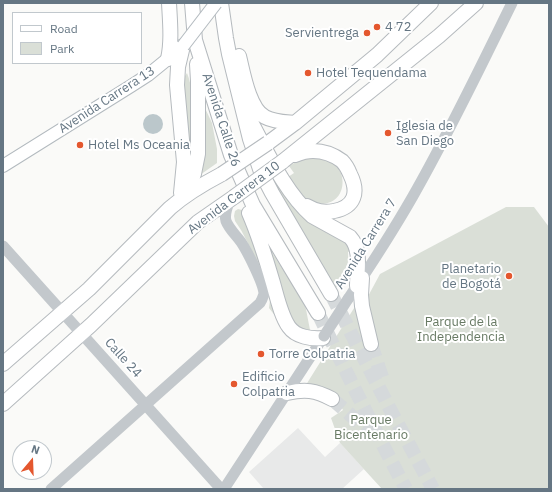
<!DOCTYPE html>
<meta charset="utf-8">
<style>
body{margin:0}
#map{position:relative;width:552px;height:492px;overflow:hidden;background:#fafaf8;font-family:"IBM Plex Sans",sans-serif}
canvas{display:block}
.frame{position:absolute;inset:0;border:4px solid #657683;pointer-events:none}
.legend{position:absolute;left:12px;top:12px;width:130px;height:52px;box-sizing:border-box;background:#fff;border:1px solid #c1c8cd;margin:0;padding:5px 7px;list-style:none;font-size:12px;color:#657683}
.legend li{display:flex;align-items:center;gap:8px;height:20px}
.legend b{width:20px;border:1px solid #c1c8cd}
.north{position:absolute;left:12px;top:440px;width:40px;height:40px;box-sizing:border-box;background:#fff;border:1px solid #c1c8cd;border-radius:50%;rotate:19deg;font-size:11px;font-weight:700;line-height:16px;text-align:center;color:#657683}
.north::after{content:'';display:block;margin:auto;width:14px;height:18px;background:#e4572e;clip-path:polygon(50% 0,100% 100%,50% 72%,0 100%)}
</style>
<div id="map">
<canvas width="552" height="492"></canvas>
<div class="frame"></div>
<ul class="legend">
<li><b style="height:5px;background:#fff"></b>Road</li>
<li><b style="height:11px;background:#dadfd7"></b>Park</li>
</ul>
<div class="north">N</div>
</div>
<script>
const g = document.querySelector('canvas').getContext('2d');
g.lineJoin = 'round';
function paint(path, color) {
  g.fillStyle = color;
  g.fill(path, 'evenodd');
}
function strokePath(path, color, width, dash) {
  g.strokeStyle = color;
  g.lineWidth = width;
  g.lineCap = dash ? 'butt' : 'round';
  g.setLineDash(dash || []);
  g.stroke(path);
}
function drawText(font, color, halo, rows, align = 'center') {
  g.font = font + ' "IBM Plex Sans",sans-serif';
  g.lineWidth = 4;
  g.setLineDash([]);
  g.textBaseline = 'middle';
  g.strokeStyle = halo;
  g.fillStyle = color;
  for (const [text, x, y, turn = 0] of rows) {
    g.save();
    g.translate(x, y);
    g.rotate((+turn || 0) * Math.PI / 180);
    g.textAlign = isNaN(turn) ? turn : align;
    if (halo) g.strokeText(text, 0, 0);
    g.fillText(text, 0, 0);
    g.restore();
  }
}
paint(new Path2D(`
 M298,428L325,457L340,443L364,469L342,489H264L249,472Z`), '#e8e9e9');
paint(new Path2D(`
 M187,73C197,98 192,137 191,164L188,131L184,101L183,79Z
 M204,106L212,123L217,149V163L200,175C208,154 204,129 204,106Z
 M303,158C308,158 314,157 319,158C352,160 350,210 316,203C313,202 310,202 307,200C301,196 291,185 285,179L294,173L289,166Z
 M278,186L293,204L347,241L351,251L348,252C349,268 345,274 336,288L329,281L273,190Z
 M506,207H534L549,227V489H382L340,443L331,418L343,410L338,402L304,388L361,297L371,344L375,354L378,353L371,325L366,300L380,274Z
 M238,209L242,210L247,215L290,335L269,308L270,300L269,291L251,249L241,230L235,221L234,216L235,211Z
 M260,234L305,304L310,330L301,329L294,327Z`), '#dadfd7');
paint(new Path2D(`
 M143 124a10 10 0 1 1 20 0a10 10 0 1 1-20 0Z`), '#bbc7cb');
strokePath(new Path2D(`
 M331,294L392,413L433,489
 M318,313C346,372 375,431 406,489
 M371,344L384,383
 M332,399L376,437`), '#d5d9db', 14, [14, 7]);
const secondary = new Path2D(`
 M3,166L131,86L148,75L175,53`);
const primary = new Path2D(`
 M192,3L195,40L231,155L253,205L318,313
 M221,3L226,38L229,54L250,139L261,172L272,193L331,294
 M239,56C243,72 249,109 265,117C274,122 285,122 295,123
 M168,59C172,41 170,22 169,3
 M250,120C268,153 284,191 312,216L350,237C362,250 357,270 357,286
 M268,143L295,123L377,55L431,3
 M295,155C300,153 307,151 313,151C323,151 334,155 342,161C346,165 348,169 350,174C359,192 355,207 334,211C323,213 316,211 307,206
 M282,162L439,36L476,3
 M181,193L184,162L177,85L178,67L183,46
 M182,195L194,174L198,154V81L197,64
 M249,213C259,236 266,259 273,283C277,297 281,316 289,327C296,337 311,339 323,338
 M362,278L361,295L362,306L371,344
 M3,364L89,289L170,208C186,194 203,184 222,174
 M287,393C305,389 315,390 332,399
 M3,404L91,325L198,222L234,197`);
strokePath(secondary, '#b3babf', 14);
strokePath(primary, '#b5babe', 16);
strokePath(new Path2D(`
 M3,246L221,489
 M348,299C371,265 393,231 413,196C449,133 480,68 512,3
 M51,489L260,303C262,300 263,297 264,294C264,284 247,251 241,242C236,235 229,229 226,221C224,214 227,207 230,200
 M224,489L324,336`), '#c3c8cc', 11);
strokePath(secondary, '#fff', 12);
strokePath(primary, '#fff', 14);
const secondaryBridge = new Path2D(`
 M183,46L216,3`);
const primaryBridge = new Path2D(`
 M222,174L268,143
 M234,197L282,162`);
strokePath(secondaryBridge, '#b3babf', 14, []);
strokePath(primaryBridge, '#b5babe', 16, []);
strokePath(new Path2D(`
 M324,336L348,299`), '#c3c8cc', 11);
strokePath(secondaryBridge, '#fff', 12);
strokePath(primaryBridge, '#fff', 14);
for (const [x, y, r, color] of [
 [377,27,4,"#e4572e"],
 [367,33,4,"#e4572e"],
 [308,73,4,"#e4572e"],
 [388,133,4,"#e4572e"],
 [80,145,4,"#e4572e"],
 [509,276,4,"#e4572e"],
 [261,354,4,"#e4572e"],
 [234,384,4,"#e4572e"]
]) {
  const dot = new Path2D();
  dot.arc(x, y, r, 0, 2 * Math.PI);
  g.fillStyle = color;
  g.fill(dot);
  strokePath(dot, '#fff', 1.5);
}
drawText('13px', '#657683', '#fff', [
 ["4 72",385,27],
 ["Servientrega",359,33,"right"],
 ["Hotel Tequendama",316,73],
 ["Iglesia de",396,126],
 ["San Diego",396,141],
 ["Hotel Ms Oceania",88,145],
 ["Planetario",501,269,"right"],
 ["de Bogotá",501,284,"right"],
 ["Torre Colpatria",269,354],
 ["Edificio",242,377],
 ["Colpatria",242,392]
], 'left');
drawText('13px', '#657683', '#fff', [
 ["Avenida Carrera 13",107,100,-33],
 ["Avenida Calle 26",221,120,72],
 ["Avenida Carrera 10",234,198,-37],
 ["Avenida Carrera 7",366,244,-58],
 ["Calle 24",123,358,48]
]);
drawText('13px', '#687a64', '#fff', [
 ["Parque de la",461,322],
 ["Independencia",461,337],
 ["Parque",371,420],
 ["Bicentenario",371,435]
]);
</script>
